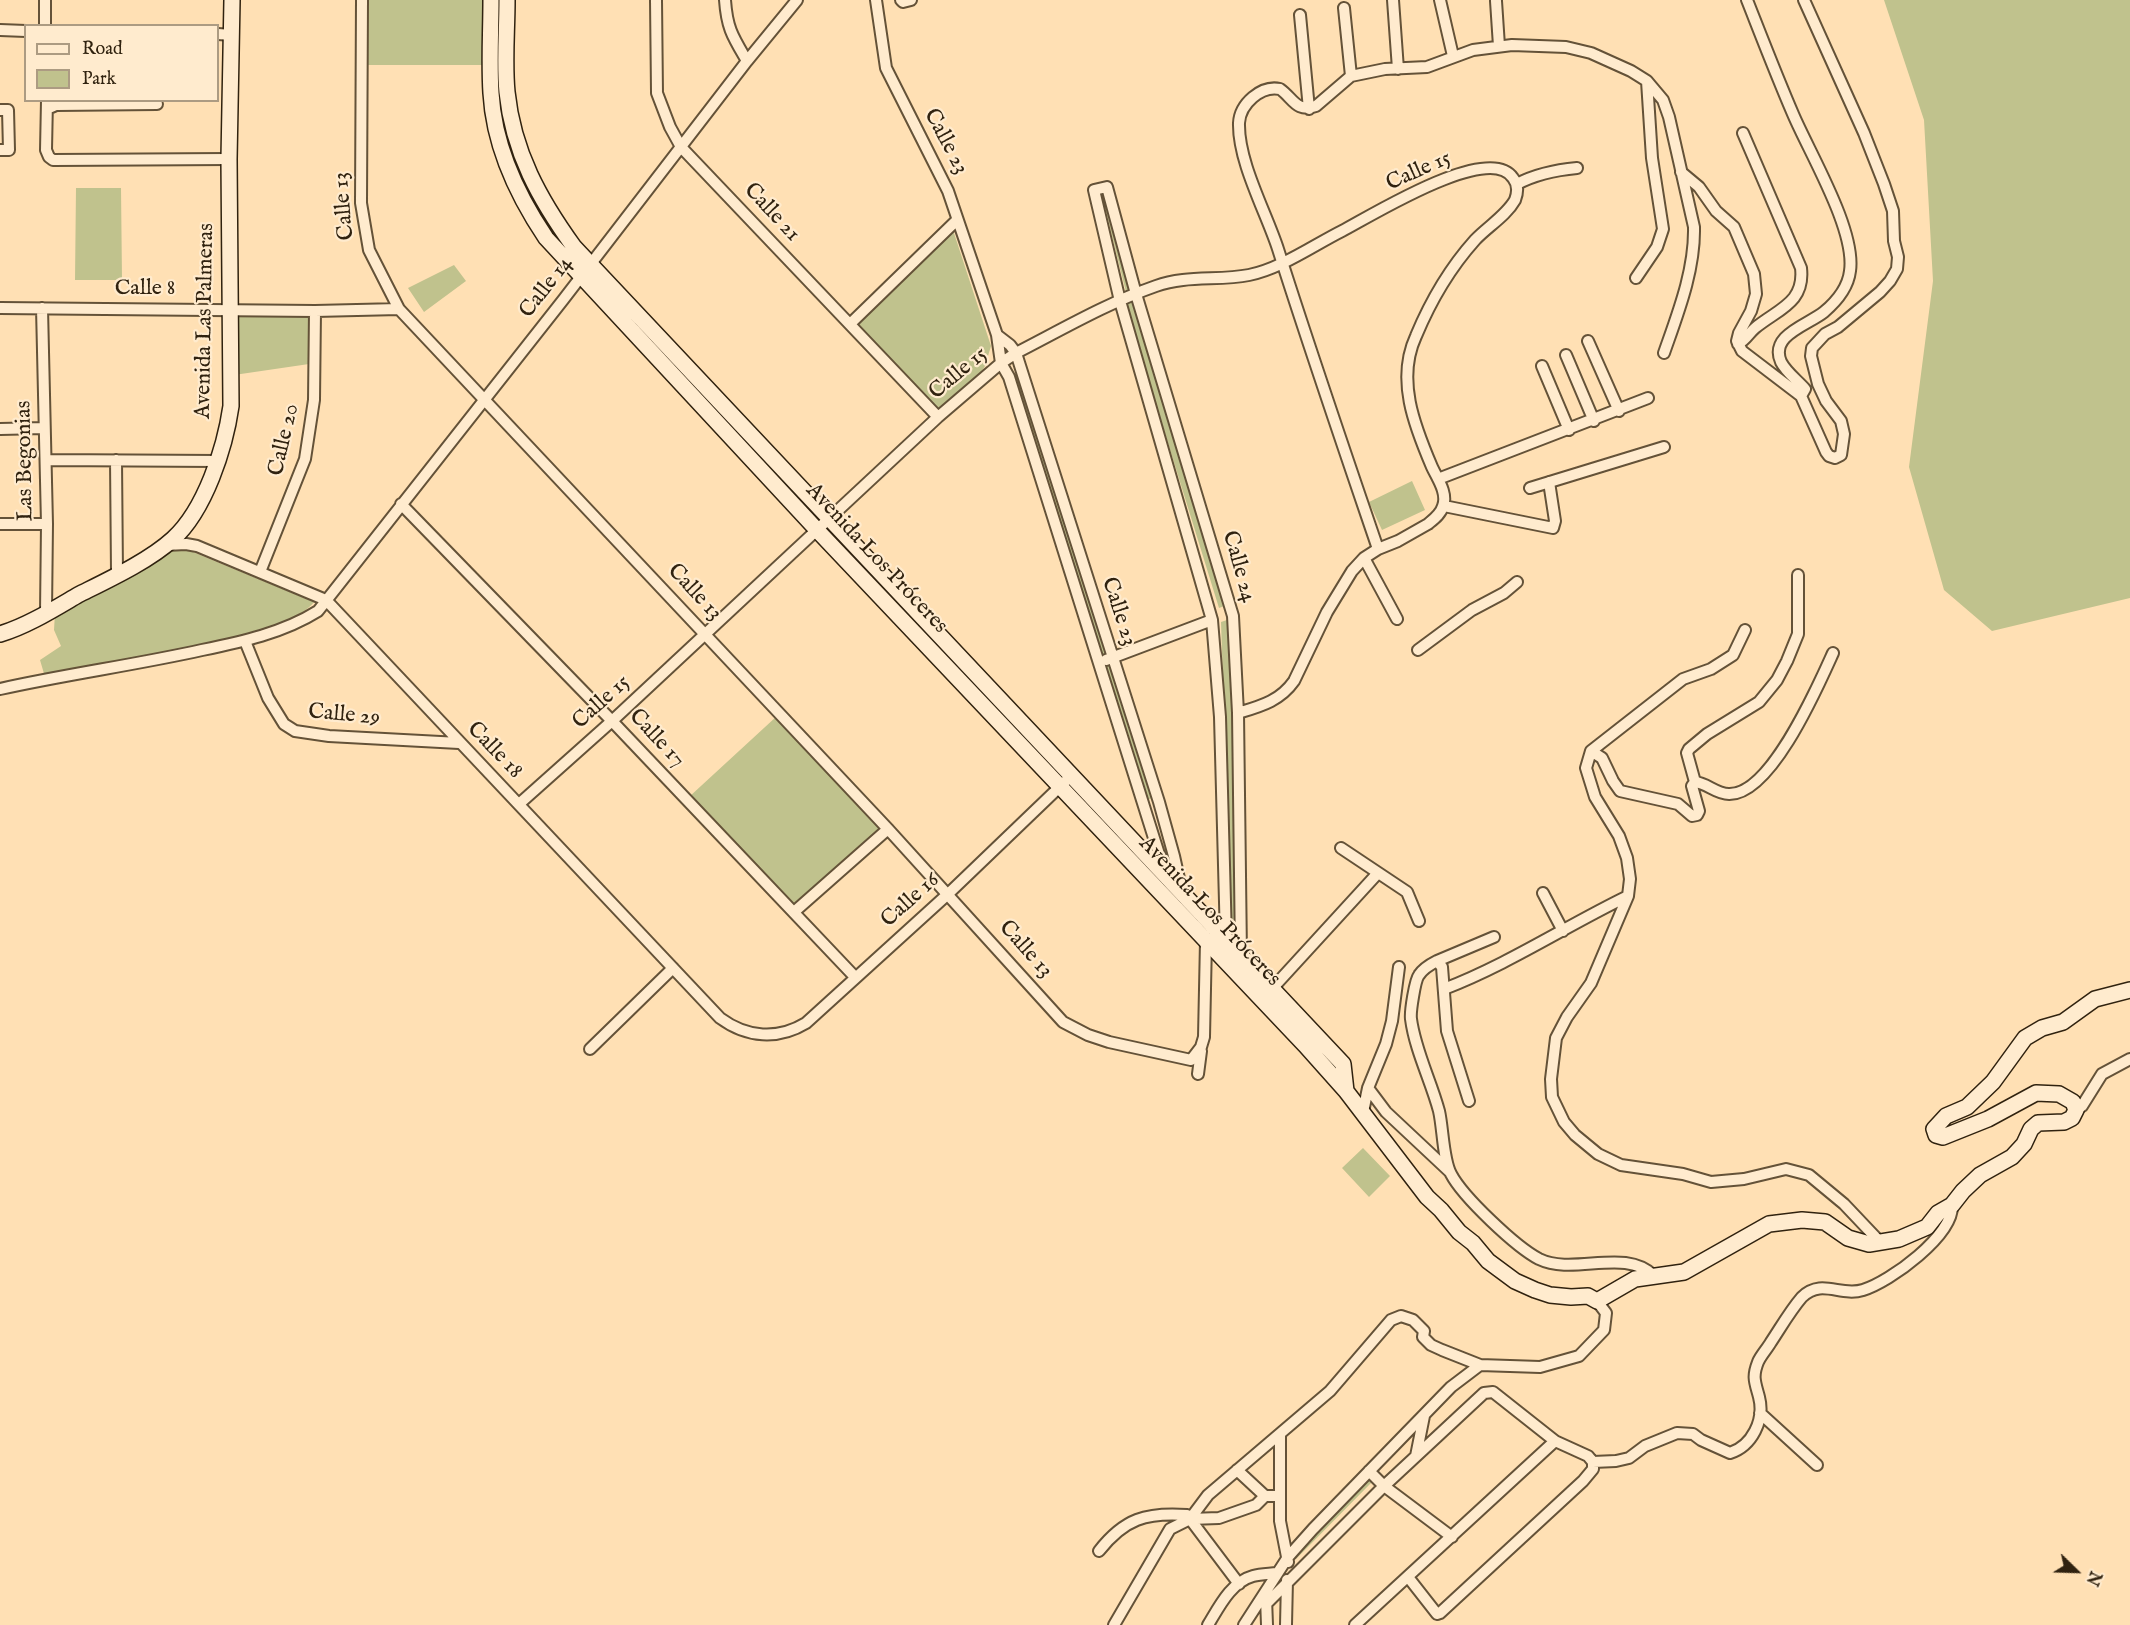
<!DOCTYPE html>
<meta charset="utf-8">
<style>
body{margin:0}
#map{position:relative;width:2130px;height:1625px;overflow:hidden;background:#ffe0b4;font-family:"IM FELL English",serif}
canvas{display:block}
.legend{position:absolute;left:24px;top:24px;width:195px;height:78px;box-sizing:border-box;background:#ffebce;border:2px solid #ac9b82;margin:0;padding:8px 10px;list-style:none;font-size:18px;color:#30220f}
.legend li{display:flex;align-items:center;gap:12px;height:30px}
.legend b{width:30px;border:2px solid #ac9b82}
.north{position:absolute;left:2046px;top:1541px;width:60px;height:60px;-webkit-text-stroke:4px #ffebce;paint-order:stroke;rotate:113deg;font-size:16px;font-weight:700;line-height:24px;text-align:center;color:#30220f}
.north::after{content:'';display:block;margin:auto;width:21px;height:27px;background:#30220f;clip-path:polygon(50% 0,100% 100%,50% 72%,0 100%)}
</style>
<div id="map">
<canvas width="2130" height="1625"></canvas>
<ul class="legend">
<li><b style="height:8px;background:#ffebce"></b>Road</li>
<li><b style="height:16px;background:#c0c28d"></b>Park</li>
</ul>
<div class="north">N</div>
</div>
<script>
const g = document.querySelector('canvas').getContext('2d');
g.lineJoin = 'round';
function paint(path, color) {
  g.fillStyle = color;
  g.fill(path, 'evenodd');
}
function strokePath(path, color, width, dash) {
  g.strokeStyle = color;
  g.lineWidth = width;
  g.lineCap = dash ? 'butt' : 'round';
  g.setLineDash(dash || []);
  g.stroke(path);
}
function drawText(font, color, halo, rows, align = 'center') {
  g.font = font + ' "IM FELL English",serif';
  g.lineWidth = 4.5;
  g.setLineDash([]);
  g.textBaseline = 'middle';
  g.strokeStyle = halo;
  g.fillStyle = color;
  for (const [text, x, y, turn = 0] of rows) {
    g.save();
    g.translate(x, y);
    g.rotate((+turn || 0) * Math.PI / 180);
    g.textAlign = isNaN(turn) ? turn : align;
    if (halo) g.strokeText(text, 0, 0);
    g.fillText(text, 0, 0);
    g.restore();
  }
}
paint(new Path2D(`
 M367,0H487L486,65H366Z
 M495,0H504L506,111L583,263L549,237L509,159L498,113Z
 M1884,0H2130V598L1992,631L1944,590L1909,467L1933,281L1924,120Z
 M76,188H121L122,280H75Z
 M1107,194L1132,290L1126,292L1102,196Z
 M953,230L991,346L985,366L979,376L940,412L854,325Z
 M454,265L466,281L424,312L408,288Z
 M1134,301L1227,605L1219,608L1125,304Z
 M233,316L310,317L309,364L234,375Z
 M1016,374L1019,375L1107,655L1099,658L1012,376Z
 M1412,481L1425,510L1382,530L1369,502Z
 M830,524L1066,776L1061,781L823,531Z
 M176,549L193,552L314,602C289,634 181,648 140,656C108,663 76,670 45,677L40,660L61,646L54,630L55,613L163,552Z
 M1230,619L1243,939H1235L1231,934L1221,622Z
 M1108,662L1152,798L1144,801L1101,665Z
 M777,716L883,827L794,906L689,797Z
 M1363,1148L1390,1176L1369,1197L1342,1168Z
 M1367,1477L1372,1482L1296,1559V1551Z`), '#c0c28d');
const street = new Path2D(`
 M45,0V26
 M362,0L361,203L369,250L399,309L888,829L1063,1022L1088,1035L1109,1042L1191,1060L1201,1047L1204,1037L1206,941
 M656,0L657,93L670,127L681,147L938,417
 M725,0C727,29 733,37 747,61
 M876,0L886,68L948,191L997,335L1001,363L1009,377L1164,870
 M901,0L903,2L911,0
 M1393,0L1398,69
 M1440,0L1453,56
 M1496,1L1499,46
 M1344,8L1351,76
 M1300,15L1309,109
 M0,30L26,31
 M218,34L232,35
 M47,100L46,150L49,157L53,160L229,159
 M47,109L56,105L157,104
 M0,110H8L9,150H0
 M1681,172L1699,187L1716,211L1734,227L1754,274L1756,294L1751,311L1739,333L1737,341L1742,351L1801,396L1805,389C1797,380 1786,372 1781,362C1769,335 1808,325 1824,312C1837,301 1848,288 1850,271C1856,230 1810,154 1793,114C1777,77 1762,38 1747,0
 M1517,184C1536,174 1555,170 1577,168
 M1636,278L1657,247L1663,229L1652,158L1647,81
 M0,308L315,311L399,309
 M42,308L47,524L46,612
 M850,324L957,220
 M997,335L1010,345L1016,353L1159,802L1174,856L1182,892
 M1588,341L1619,411
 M1738,344C1746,340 1749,333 1755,328C1778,309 1805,303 1801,268L1743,133
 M1566,355L1594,421
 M1542,366L1569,430
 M1801,396L1826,452L1829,456L1835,458L1841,455L1844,434L1841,421L1826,401L1818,384L1811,356L1812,348L1825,334L1838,327L1880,292L1890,281L1897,269L1898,257L1894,241L1893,211L1884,184L1864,133L1804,0
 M0,429L44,428
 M46,460L218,461
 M116,460L117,573
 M1438,479L1648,398
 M1530,488L1664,447
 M401,504L612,721L855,977
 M1444,506L1553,528L1555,521L1549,482
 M0,524H47
 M166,545L186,544L197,546L326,600L720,1018C747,1038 778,1040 806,1023L948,894L1072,775
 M1378,549C1344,449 1310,350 1278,249C1266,212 1238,162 1239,123C1240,104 1261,85 1280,89C1293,98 1296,113 1316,106L1351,76L1385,69L1427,67L1473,50L1512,45L1566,47L1591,53L1631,71L1647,81L1663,100L1669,117L1694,227C1695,270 1678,313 1664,353
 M1364,558L1397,619
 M260,572L305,459L314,400L315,311
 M1745,630L1733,655L1711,669L1683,679L1591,751L1586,768L1595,797L1619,836L1627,858L1630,879L1628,896L1591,983L1567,1017L1556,1038L1551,1079L1552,1097L1564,1122L1575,1135L1598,1154L1621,1165L1683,1174L1711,1182L1744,1179L1786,1169L1809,1175L1844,1204L1880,1242
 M245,641L268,698L284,724L295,731L329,736L459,743
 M1418,650L1472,610L1504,593L1517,582
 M1106,660L1212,620
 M0,689C67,674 135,665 202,650C241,642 283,633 318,611L563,300L747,61L797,0
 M1591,751L1602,758L1613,781L1620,791L1678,804L1692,816L1697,815L1699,811L1692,786L1695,782C1707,783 1716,794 1729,794C1771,795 1818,686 1833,653
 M1695,782L1687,753L1689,749L1707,734L1759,702L1777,680L1787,661L1798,634V575
 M519,804L612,721L938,417L1001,363L1016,353C1061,330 1107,303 1156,286C1186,275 1218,281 1249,275C1280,269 1314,245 1342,231C1371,216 1489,142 1513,178C1518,184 1518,192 1515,200C1506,216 1487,227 1475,240C1449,269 1431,300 1416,336C1396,379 1414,425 1432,467C1437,478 1448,493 1443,506C1441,514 1434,519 1428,524L1398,541L1378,549L1364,558L1352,571L1327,612L1294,681C1280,701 1261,706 1238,713
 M1341,848L1407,892L1419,921
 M1543,893L1563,931
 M794,912L888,829
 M1224,942L1226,939L1220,717L1212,620L1120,301L1094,190L1107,187L1136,294L1233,616L1238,713L1241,955L1238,958
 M1437,961L1494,937
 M1444,989C1509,964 1566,926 1628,896
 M1269,992L1378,873
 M590,1049L673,968
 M1198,1074L1201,1051
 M1368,1088L1386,1112L1450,1172
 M1469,1101L1447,1031L1442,967L1437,961C1431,964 1423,969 1419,975C1415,980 1410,1012 1411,1019C1415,1050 1431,1081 1439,1111C1443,1128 1443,1160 1451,1174C1463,1197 1516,1247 1539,1259C1574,1276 1625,1247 1654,1276
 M2076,1110L2082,1106L2102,1074L2130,1059
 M1363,1112L1368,1088L1386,1044L1392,1021L1399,967
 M1760,1413L1817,1465
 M1280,1434V1521L1288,1562
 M1416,1456L1424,1416
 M1593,1462L1616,1461L1629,1458L1645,1446L1677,1433L1693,1434L1701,1440L1730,1453C1752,1446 1765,1420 1759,1397C1755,1382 1752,1377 1758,1362C1761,1355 1767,1349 1771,1342C1781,1327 1790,1311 1802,1297C1822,1278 1840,1297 1863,1290C1890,1282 1954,1235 1952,1205
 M1237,1470L1265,1496
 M1369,1471L1384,1486L1452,1537
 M1190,1519L1219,1518L1256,1505L1265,1496H1280
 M1099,1551C1124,1519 1146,1512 1187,1515L1239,1584
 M1266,1598L1267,1625
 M1266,1604L1384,1486L1484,1393L1493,1392L1555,1441L1588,1456L1593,1462V1469L1583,1481L1440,1613L1437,1614L1408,1577
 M1114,1625L1170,1529L1190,1519L1208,1495L1330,1391L1391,1320L1401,1316L1413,1320L1424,1331L1423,1337L1431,1345L1442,1350L1480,1365
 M1208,1625C1219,1607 1231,1582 1253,1576C1261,1574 1270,1574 1277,1573
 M1244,1625L1288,1557L1313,1529L1451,1387L1480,1365L1540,1367L1579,1356L1604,1330L1606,1313L1597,1301
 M1286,1625L1287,1580
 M1355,1625L1555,1441`);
const secondary = new Path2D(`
 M491,0C491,31 489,62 491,93C494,146 517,195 546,238L817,530L1305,1045L1346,1091L1427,1197L1441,1210L1459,1232L1473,1243L1488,1261L1515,1281L1535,1290L1550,1295L1571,1297L1588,1296L1597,1301L1635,1279L1684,1272L1769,1224L1802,1220L1825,1222L1848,1238L1869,1244L1899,1239L1927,1227L1938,1213L1952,1205L1963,1191L1980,1175L2012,1157L2024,1144L2031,1129L2038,1123L2064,1122L2072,1118L2076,1110L2073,1102L2059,1094L2036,1093L1988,1119L1943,1137L1936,1135L1934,1129L1946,1116L1967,1107L1993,1082L2025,1038L2042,1028L2063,1022L2095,999L2130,990
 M507,0C507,31 504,62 507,92C513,152 540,200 574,247L1343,1064L1346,1091
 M0,634C27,626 54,609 78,595C108,580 149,561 173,539C205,510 225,448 231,406L229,159L232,0`);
strokePath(street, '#645238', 14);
strokePath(secondary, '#30220f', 18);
strokePath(street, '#ffebce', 10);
strokePath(secondary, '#ffebce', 15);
drawText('22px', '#30220f', '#ffebce', [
 ["Calle 23",945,142,62],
 ["Calle 15",1419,172,-24],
 ["Calle 13",345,206,-95],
 ["Calle 21",771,213,47],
 ["Calle 14",547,288,-52],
 ["Calle 8",145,289],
 ["Avenida Las Palmeras",206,321,-89],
 ["Calle 15",959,374,-40],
 ["Calle 20",285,440,-77],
 ["Las Begonias",26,461,-91],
 ["Avenida Los Próceres",876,559,47],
 ["Calle 24",1238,567,74],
 ["Calle 13",694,593,47],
 ["Calle 23",1118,612,72],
 ["Calle 15",602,703,-42],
 ["Calle 29",344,716,5],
 ["Calle 17",656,739,47],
 ["Calle 18",494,751,46],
 ["Calle 16",911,901,-42],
 ["Avenida Los Próceres",1209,912,47],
 ["Calle 13",1025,950,48]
]);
</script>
